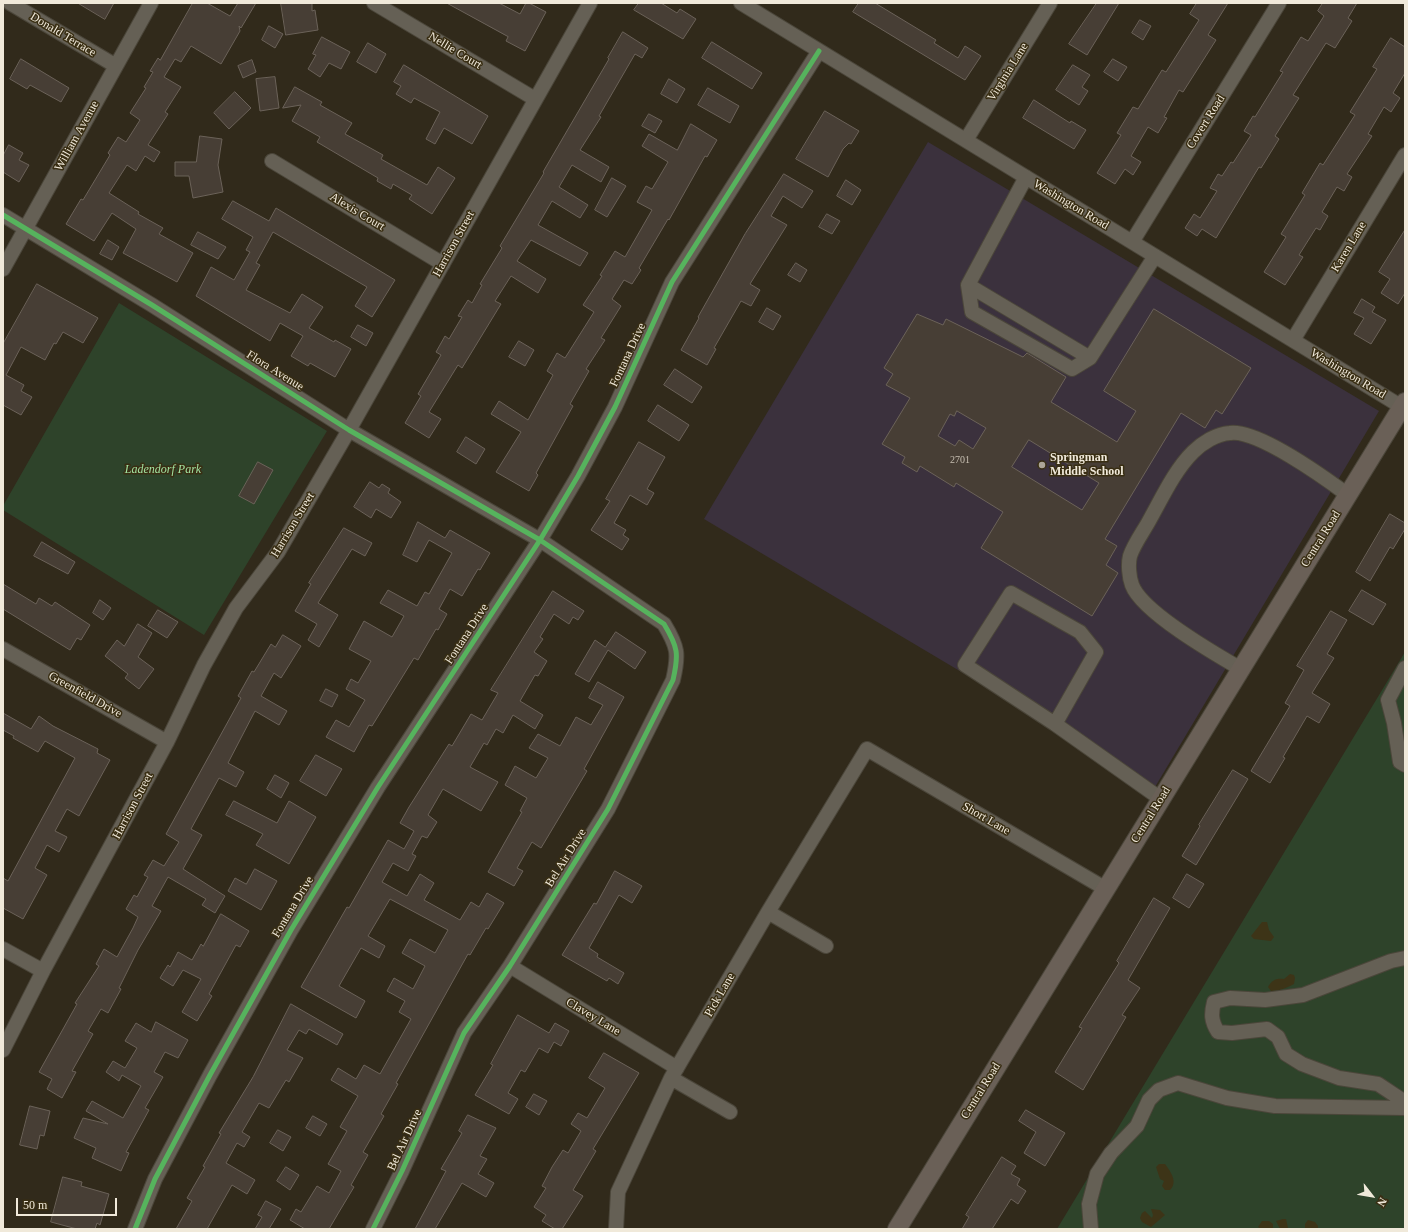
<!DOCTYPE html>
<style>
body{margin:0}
#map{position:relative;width:1408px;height:1232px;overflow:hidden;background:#312a1b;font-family:"Times New Roman",serif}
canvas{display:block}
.frame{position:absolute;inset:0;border:4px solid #f0e9da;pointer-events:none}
.north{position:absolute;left:1352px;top:1176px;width:40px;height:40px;-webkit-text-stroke:3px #392e13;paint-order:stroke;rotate:121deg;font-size:11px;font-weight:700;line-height:16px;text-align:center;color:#f0e9da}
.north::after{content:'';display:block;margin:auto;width:14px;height:18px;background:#f0e9da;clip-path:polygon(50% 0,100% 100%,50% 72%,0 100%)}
.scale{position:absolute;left:16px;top:1198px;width:101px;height:18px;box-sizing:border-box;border:2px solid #f0e9da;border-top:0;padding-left:5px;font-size:12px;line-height:14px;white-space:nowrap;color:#f0e9da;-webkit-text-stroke:3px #392e13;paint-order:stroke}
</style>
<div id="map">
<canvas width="1408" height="1232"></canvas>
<div class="frame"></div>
<div class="north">N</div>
<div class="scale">50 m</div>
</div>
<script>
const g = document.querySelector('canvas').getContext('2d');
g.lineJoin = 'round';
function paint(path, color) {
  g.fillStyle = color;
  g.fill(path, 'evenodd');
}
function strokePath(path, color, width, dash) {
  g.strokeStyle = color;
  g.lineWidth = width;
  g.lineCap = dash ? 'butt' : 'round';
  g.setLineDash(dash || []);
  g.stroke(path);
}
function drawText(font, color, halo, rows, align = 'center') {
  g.font = font + ' "Times New Roman",serif';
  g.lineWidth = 3;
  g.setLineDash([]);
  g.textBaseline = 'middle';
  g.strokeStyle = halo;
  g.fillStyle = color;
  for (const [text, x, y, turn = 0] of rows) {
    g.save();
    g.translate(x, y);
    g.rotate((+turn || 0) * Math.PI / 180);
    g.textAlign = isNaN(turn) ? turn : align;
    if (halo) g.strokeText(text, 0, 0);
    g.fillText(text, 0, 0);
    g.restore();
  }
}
paint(new Path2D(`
 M928,142L1379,411L1155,787L704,519Z`), '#3b313d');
paint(new Path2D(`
 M119,303L327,431L204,635L3,510V506Z
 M1405,652V1229H1057Z`), '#2e432a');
paint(new Path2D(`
 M1262,922H1267L1269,930L1274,937L1271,941L1254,939L1251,936Z
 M1290,974L1294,975L1295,978L1294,984C1286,988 1280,991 1271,991L1268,987C1272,980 1276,978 1284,979Z
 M1159,1164H1165C1171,1172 1178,1182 1170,1190H1165L1162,1186L1164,1181L1160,1179L1156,1167Z
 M1151,1209L1160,1210L1165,1215L1151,1227L1142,1222L1140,1218L1142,1213L1145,1211L1152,1218L1153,1215Z
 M1283,1219H1286L1288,1228L1291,1229H1280L1276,1221Z
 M1308,1220L1315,1222L1318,1226V1229H1305V1224Z
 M1262,1221H1269L1273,1224V1229H1261L1258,1227Z`), '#3d3417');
const building = new Path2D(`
 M78,3H114L105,19Z
 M193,3H207L230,16L238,3H256L241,28L239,26L240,31L221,64L191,46L181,62L175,59L164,77L181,87L165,112L168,114L148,145L160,152L154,162L145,156L136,171L127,165L109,193L139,212L138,214L163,228L159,234L193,253L177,282L123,253L136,229L112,213L94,241L66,224L81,199L83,200L110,155L108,153L118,137L126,142L140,120L130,113L146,88L144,87L153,72L150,71L158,58L160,60Z
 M281,3H312V11L315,10L318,30L286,35Z
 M447,3H499L520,14L526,3H529L546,12L525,51L506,41L508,37Z
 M639,3H661L677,13L680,9L696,19L683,39L634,10Z
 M859,3H875L936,40L934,43L958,58L965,46L981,56L965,80L853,12Z
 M1097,3H1119L1087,55L1069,44Z
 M1197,3H1228L1208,35L1216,40L1183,92L1179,90L1164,117L1167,118L1158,133L1148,127L1131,156L1141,162L1133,175L1125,169L1115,184L1097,173L1121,135L1117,133L1133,107L1138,109L1162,70L1166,72L1199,20L1190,14Z
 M1323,3H1357L1348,18L1352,21L1335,48L1326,43L1293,95L1299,98L1275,136L1279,139L1261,168L1259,167L1216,238L1202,229L1197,236L1185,228L1194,214L1200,218L1217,191L1210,188L1218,174L1222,176L1231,162L1233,163L1251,135L1244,131L1253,116L1255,117L1283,72L1280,71L1301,37L1308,41L1324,16L1318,11Z
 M1140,20L1151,26L1143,40L1132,33Z
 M269,26L283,34L275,48L262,40Z
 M623,32L648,48L642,58L635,54L599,116L601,117L580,150L609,167L601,182L572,165L559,187L588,205L580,218L552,201L538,225L588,253L580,266L531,240L517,261L546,279L538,293L511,276L495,301L501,304L462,368L458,365L429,412L441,419L429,438L405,423L421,396L418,394L441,355L436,352L445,336L449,339L462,317L458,316L468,300L472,303L482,285L480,284L502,248L500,246L544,173L543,172L609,59L608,58Z
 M322,37L350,52L341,69L329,63L320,77L308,69L316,55L313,54Z
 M1391,38L1405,47V73L1393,93L1400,98L1391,112L1384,107L1368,134L1372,136L1347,174L1352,177L1344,191L1337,187L1322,212L1328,216L1320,230L1316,228L1299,255L1303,257L1285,285L1264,272L1286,237L1281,234L1305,195L1302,193L1320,163L1323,165L1355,115L1350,112L1377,69L1373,67Z
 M712,42L762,73L752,89L702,58Z
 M368,43L386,54L376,73L357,62Z
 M21,59L69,88L61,102L30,85L27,89L10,79Z
 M1113,59L1127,67L1118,81L1104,72Z
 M252,60L256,72L243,78L238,66Z
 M404,65L488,116L472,144L444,128L435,144L426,139L440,112L414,98L411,103L396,94L401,86L394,82Z
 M1073,65L1090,75L1082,87L1088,91L1079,105L1056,90Z
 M275,77L279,108L260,111L256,79Z
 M669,79L685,89L677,103L661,94Z
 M295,87L322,102L320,105L352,123L345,134L383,155L381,159L427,185L438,167L455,178L432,214L409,199L412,195L393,184L391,189L377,181L378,178L317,142L320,137L292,121L301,105L283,108Z
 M708,88L739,106L730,123L698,105Z
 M235,92L251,108L229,129L214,113Z
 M1034,100L1070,123L1071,121L1086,130L1074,149L1023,118Z
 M825,111L859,131L851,144L849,143L843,149L828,177L796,159Z
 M649,114L662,121L655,133L642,126Z
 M691,124L717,140L707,157L705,156L669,220L668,219L639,268L641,270L632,284L624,280L612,299L621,306L601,338L605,340L586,369L589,371L570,404L573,406L536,473L538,475L529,491L496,472L521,432L491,414L499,401L528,420L553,375L547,371L557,353L565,358L594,312L583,305L602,276L600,275L615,251L625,257L652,210L637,202L646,186L652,189L668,162L642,146L649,134L677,150Z
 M200,136L222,139L218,165L223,192L193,198L189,176H175V162H196Z
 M9,145L23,153L19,160L29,165L19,182L3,172V156Z
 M784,174L813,191L802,208L783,196L771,216L787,225L750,284L760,290L751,306L741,301L714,348L716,349L707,365L681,350L699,318L698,317L745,234Z
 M612,178L626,186L607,217L595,210Z
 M846,180L861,190L852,205L837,196Z
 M233,201L269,221L276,208L395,280L372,317L355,306L367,287L273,232L256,263L260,265L246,290L290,313L302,294L323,307L309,328L334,342L335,340L351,349L335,377L310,363L308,366L291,356L303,336L280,323L270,341L196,296L211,267L234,280L250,252L246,250L253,237L222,219Z
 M827,214L840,221L832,234L819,227Z
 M1405,230V293L1398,304L1381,293L1390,279L1379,272Z
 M198,232L226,247L218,259L191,245Z
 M108,240L119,247L112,260L100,254Z
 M796,263L807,270L800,282L788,275Z
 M37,284L98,318L83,343L63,332L56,344L54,343L45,360L21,347L6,375L24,385L21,391L32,397L21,415L3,405V344Z
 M1362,299L1375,307L1372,312L1386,320L1371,344L1354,334L1364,318L1354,313Z
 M767,308L781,316L773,330L759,322Z
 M1154,309L1251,368L1222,414L1216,410L1205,428L1181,413L1105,539L1117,546L1106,565L1118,573L1092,616L981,548L1003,512L956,483L954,487L920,466L917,472L902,463L905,457L882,444L910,398L886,385L893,374L884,368L917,314L943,325L946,319L1023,357L1027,353L1066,377L1051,402L1117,442L1136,411L1104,391ZM957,411L986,428L973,449L959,440L955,446L938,436L950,414L954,416ZM1029,440L1099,483L1082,510L1012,467Z
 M358,325L373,333L366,346L351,337Z
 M519,341L534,350L525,366L509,357Z
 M675,369L702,387L692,403L664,385Z
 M658,405L689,425L679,441L648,421Z
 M466,437L485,449L476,464L457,452Z
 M639,442L665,457L647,489L654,493L647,505L630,495L614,523L626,530L623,535L629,539L622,550L591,530L610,501L606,499Z
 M258,462L273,470L254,504L239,496Z
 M370,482L379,488L382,484L390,489L388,493L401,502L391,518L376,509L371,518L354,507Z
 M1390,514L1405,523V529L1393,549L1390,547L1370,581L1356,572Z
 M418,522L445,538L450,530L490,553L480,570L478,569L462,596L450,589L439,609L447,614L438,630L436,629L418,660L414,658L372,726L369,725L354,752L326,737L336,720L349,727L365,700L346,689L351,679L358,683L371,661L349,649L364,621L392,637L404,616L380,603L388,590L417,606L425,592L429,594L452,553L429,540L417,562L403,555Z
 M344,528L372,543L365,556L352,549L318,603L338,615L319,647L308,640L317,624L295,611L311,584L309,583Z
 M42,542L75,562L68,574L34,556Z
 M3,584L36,604L39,598L52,606L55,602L90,625L81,640L77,638L70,650L3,609Z
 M1362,590L1386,604L1373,625L1349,611Z
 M553,591L584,611L578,620L573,617L569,624L554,614L540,637L543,639L534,652L547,661L538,676L535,675L520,701L543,715L535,729L513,715L503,733L496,729L487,745L484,743L470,767L498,782L481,811L443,789L428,815L437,822L427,838L422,836L412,854L416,856L408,871L393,863L382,882L407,896L420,874L434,883L424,900L460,920L471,902L479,907L487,893L504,903L488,929L486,928L470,955L468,954L396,1083L398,1084L381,1114L384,1116L363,1152L368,1155L351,1185L354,1187L339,1212L329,1229H305L290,1220L296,1209L301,1212L317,1186L329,1193L341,1171L328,1164L347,1131L340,1127L358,1096L331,1080L338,1068L356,1079L364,1065L380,1074L411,1019L399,1012L405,1001L387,991L394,978L413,989L425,966L402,953L410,939L435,953L448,930L390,899L368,936L385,946L379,958L361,948L339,986L365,1001L356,1018L301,987L347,907L349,908L388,840L404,849L414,831L400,823L409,807L449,744L452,746L471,714L482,720L498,693L491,690Z
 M100,600L111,608L103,620L93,613Z
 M158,610L178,622L167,638L148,626Z
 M1331,611L1347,620L1327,654L1334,658L1312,693L1330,704L1319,723L1307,716L1283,757L1285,758L1270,783L1251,771L1290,706L1285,703L1304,670L1297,666Z
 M138,624L152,633L138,657L154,669L139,689L125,678L128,674L105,656L117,640L124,646Z
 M616,632L646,652L635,669L608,650L589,682L575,674L595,640L605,647Z
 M283,635L301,646L281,678L274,673L261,696L287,711L279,725L255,711L228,763L244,772L236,787L219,778L191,829L202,835L183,869L225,896L215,913L202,905L206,899L168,877L152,906L161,911L138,950L119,988L121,989L108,1013L101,1009L88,1031L93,1034L72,1071L76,1072L62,1098L47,1089L52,1079L39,1072L77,1004L75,1003L99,966L96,964L104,949L117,957L133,928L138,917L126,909L134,895L137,897L148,877L144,875L153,860L164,866L179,842L166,834L241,698L238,696L252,671L254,672L271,644L275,647Z
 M598,682L624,697L584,769L587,771L541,848L532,842L517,868L523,871L514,886L488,872L522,812L520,811L527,798L505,785L515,766L536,778L548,758L529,748L538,734L560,746L576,717L591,725L603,705L589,698Z
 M326,689L338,695L332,707L320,701Z
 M3,713L31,729L39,716L53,726L98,749L97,753L110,760L79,816L67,809L55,831L67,837L59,852L47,845L35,868L47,875L23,919L3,908V878L8,881L75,758L45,741L38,752L13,738L14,736L3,730Z
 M316,755L342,769L326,796L300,781Z
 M1233,770L1248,779L1196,865L1182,856L1200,826L1199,825Z
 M275,775L289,783L281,798L267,789Z
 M234,801L277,823L289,801L316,817L289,864L256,845L263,834L226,815Z
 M255,869L277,881L261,910L228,891L235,878L246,884Z
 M615,871L642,886L632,903L619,895L589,948L598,954L597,957L624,973L618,984L609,978L607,981L562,955L594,903L596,904Z
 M1187,874L1204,884L1189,908L1173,898Z
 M1154,898L1170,908L1128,980L1140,988L1122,1015L1126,1017L1083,1090L1055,1072L1082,1028L1079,1027L1119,963L1117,961Z
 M221,914L249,931L240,947L236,945L209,994L212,996L197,1021L182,1012L201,979L183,970L173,986L160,978L168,965L170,967L178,952L192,960L201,944L203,946Z
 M291,1004L343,1034L337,1045L309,1029L306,1034L299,1030L287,1050L303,1058L289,1082L286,1080L269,1108L259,1103L242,1132L250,1137L244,1147L237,1143L226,1163L255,1180L247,1194L232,1185L207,1229H176L192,1201L187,1198L205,1167L203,1166L221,1134L219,1133L253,1077Z
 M518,1015L549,1033L555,1023L569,1031L561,1046L554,1042L548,1053L539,1048L525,1072L521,1070L508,1093L518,1099L509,1114L475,1095L493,1065L491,1064Z
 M156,1022L188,1040L178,1058L165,1052L154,1072L163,1077L145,1108L149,1110L126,1152L129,1153L121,1171L92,1158L96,1148L74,1138L83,1118L108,1124L86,1111L92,1101L123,1118L141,1086L122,1075L119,1081L106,1072L113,1061L125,1068L137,1048L125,1041L136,1023L151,1032Z
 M604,1053L639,1073L593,1149L596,1151L573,1190L583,1196L562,1229H555L542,1221L546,1215L534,1207L546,1188L542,1186L552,1167L563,1150L568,1153L581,1131L571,1124L578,1113L587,1118L605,1088L589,1078Z
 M534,1094L547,1101L539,1115L526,1107Z
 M30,1106L50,1111L44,1136L40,1135L37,1149L20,1145Z
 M1026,1110L1065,1133L1045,1166L1024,1153L1036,1132L1019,1121Z
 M468,1115L496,1128L480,1156L487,1159L478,1174L494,1183L486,1197L462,1183L435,1229H415L446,1171L441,1169L462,1133L459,1131Z
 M313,1116L327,1124L320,1136L306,1128Z
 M278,1130L291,1137L283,1151L270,1143Z
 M1002,1157L1016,1166L1011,1174L1020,1179L1017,1185L1026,1191L1018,1204L1011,1199L992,1229H962L969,1217L966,1215Z
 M286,1167L299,1175L290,1190L277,1181Z
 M63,1177L82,1182L81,1186L109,1194L100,1225L97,1223L95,1229H77L51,1222Z
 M266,1201L281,1209L269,1229H255L262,1217L258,1215Z`);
paint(building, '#473e35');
strokePath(building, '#6b6259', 1);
const minor = new Path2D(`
 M10,3L116,66
 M374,3L535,99
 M741,3L1402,407
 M966,140L1050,3
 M272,161L443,264
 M1026,177L968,285L972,312L1072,369L1090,358L1155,256
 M3,215L152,305L349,430L540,540L664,624C678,647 679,654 673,680L608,809L510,966L464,1033L402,1171L373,1229
 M1132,242L1279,3
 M3,269L151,3
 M968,285L1090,358
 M1293,340L1405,155
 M3,649L167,742
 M1405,668L1388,700L1394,723L1400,762L1405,765
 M1241,669C1215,654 1142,612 1132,585C1129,577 1128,564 1130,556C1134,544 1143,532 1149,521C1162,498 1174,471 1193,452C1202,443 1216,434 1230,433C1257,429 1325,478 1348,495
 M1055,724L1096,652L1080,632L1011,593L965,665L1055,724L1161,799
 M768,912L826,946
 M3,949L43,971
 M1405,958L1391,961L1303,995L1265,1000L1230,998L1214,1002C1211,1014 1211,1021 1218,1032L1232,1033L1267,1029L1278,1037L1286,1054L1302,1064L1339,1078L1378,1084L1405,1102
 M510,966L677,1068
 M3,1050L43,971L167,742L204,665L236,608L278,552L349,430L590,3
 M671,1078L730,1112
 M135,1229L155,1179L210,1075L291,930L378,787L540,540L578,476L615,407L672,282L819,51
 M616,1229L618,1192L671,1078L768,912L867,749L1106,889
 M1091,1229L1089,1204L1097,1174L1111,1153L1137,1126L1149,1100L1159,1090L1178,1083L1227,1098L1275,1106L1405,1108`);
const major = new Path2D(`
 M897,1229L1405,402`);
strokePath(minor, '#4b463a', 16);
strokePath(major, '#4b463a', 20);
strokePath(minor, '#656055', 14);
strokePath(major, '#6a6057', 18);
strokePath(new Path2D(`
 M3,215L152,305L349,430L540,540L664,624C678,647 679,654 673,680L608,809L510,966L464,1033L402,1171L373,1229
 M135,1229L155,1179L210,1075L291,930L378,787L540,540L578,476L615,407L672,282L819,51`), '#56b35d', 5);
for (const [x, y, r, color] of [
 [1042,465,4,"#ada697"]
]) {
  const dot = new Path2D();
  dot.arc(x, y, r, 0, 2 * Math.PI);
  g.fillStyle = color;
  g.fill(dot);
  strokePath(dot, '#392e13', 1.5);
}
drawText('10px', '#c6beb1', null, [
 ["2701",960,460]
]);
drawText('12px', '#f0e9da', '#392e13', [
 ["Donald Terrace",63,35,31],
 ["Nellie Court",455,51,31],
 ["Virginia Lane",1008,72,-58],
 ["Covert Road",1206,122,-58],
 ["William Avenue",77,136,-61],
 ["Washington Road",1071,205,31],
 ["Alexis Court",357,212,31],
 ["Harrison Street",454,244,-61],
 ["Karen Lane",1349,247,-59],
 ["Fontana Drive",628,355,-65],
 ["Flora Avenue",275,371,32],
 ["Washington Road",1348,374,31],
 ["Harrison Street",293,525,-59],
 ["Central Road",1321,539,-58],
 ["Fontana Drive",467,634,-57],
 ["Greenfield Drive",85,695,29],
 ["Harrison Street",133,806,-62],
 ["Central Road",1151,815,-58],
 ["Short Lane",986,819,30],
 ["Bel Air Drive",566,858,-58],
 ["Fontana Drive",293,907,-59],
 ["Pick Lane",720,995,-60],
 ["Clavey Lane",593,1017,31],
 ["Central Road",981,1091,-58],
 ["Bel Air Drive",405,1140,-65]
]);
drawText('bold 12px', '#f0e9da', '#392e13', [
 ["Springman",1050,458],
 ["Middle School",1050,472]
], 'left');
drawText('italic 12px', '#a2e2a1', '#392e13', [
 ["Ladendorf Park",163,470]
]);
</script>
